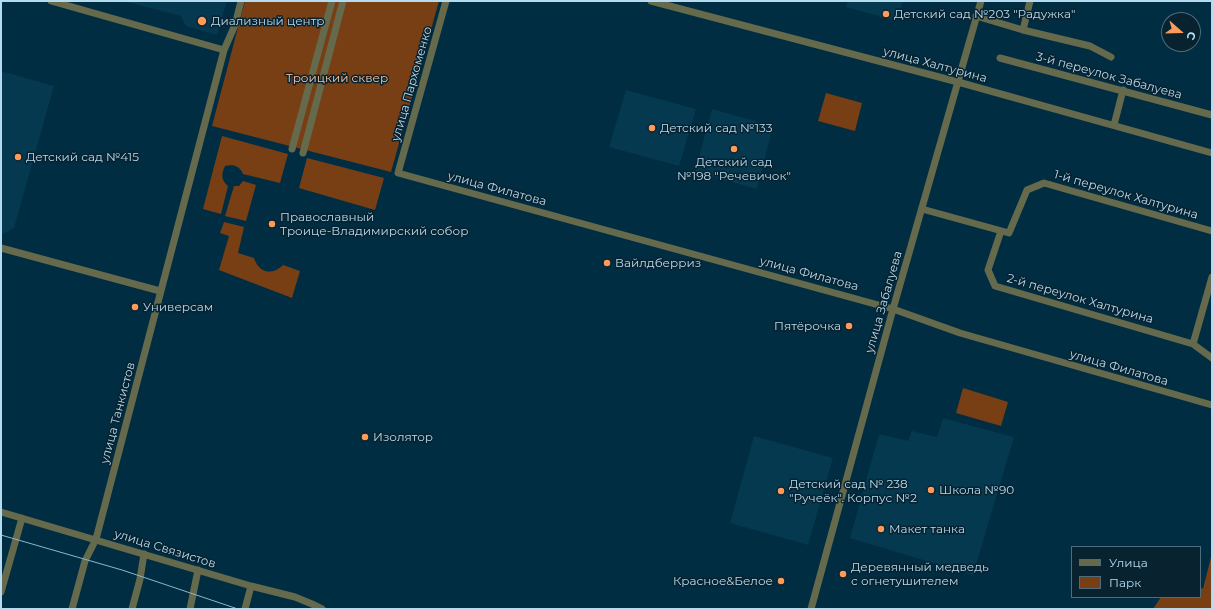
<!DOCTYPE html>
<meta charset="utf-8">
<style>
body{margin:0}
#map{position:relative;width:1213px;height:610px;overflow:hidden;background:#002d41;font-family:Montserrat,sans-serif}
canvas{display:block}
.frame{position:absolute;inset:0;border:2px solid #b5dbf0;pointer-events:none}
.legend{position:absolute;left:1071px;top:546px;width:130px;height:52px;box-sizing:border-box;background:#08222f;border:1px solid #4d6c7c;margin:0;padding:5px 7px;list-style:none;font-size:12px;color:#b5dbf0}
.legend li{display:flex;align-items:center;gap:8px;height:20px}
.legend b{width:20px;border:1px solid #4d6c7c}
.north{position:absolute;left:1161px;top:12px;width:40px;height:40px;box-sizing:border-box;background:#08222f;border:1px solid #4d6c7c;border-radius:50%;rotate:110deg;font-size:11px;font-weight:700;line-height:16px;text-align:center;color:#b5dbf0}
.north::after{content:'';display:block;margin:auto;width:14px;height:18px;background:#fe9b58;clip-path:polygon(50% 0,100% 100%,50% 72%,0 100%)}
</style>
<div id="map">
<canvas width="1213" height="610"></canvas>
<div class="frame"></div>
<ul class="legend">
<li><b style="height:5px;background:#666a4c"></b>Улица</li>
<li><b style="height:11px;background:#783f15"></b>Парк</li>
</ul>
<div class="north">С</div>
</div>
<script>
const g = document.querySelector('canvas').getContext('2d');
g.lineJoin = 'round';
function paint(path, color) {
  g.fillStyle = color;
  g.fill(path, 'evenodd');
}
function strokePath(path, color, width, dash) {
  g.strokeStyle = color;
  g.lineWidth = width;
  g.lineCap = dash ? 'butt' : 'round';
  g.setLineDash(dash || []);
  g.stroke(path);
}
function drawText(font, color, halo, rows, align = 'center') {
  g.font = font + ' Montserrat,sans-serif';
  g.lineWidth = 3;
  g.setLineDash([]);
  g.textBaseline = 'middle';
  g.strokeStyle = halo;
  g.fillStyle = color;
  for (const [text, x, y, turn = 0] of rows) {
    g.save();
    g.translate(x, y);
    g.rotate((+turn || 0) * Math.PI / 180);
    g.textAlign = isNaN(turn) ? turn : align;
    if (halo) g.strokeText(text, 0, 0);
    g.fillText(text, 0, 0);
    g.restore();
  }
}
paint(new Path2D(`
 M123,1H227L217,35L186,26L181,16Z
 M848,1H903L897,21L846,7Z
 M1,71L54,86L14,228L3,234L1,233Z
 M626,90L696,109L679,166L609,147Z
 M712,109L773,126L757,189L695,172Z
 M943,418L1014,437L973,575L850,538L879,434L908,441L912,431L937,437Z
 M754,436L833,458L808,545L730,523Z`), '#043950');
paint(new Path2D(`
 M245,1H439L391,172L212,126Z
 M826,93L862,103L855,131L818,121Z
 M222,136L288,154L280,183L243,174C240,166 233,164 225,166C221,174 221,180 228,186L221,214L203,209Z
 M307,158L384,178L375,210L299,188Z
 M243,181L256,185L246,221L225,216L234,186H239Z
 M224,222L244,227L238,253L254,258C259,273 272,276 283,265L300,271L292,298L219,270L229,236L220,233Z
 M963,388L1008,402L1001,426L956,413Z
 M1212,553V609H1153L1161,597H1200V587L1203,589Z`), '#783f15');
strokePath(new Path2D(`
 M51,1L224,50
 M446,1L398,173L893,309L960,333L1212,405
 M651,1L958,82L1212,153
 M976,16L1023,30L1090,46L1111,57
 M1023,30L1030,1
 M1000,58L1212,115
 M1114,125L1123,90
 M292,149L332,1
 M303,153L343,1
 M922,209L1009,233L1027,190L1044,183L1212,231
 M1001,231L988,270L995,286L1193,344L1212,358
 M1,248L160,291
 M1193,344L1212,277
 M1,512L251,586L295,597L312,604L322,609
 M1,592L22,518
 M72,609L85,561L96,539L224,50L235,25L241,1
 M132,609L140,579L144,554
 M190,609L198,570
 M245,609L251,586
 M811,609L893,309L981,1`), '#666a4c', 7);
strokePath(new Path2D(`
 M1,535L122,570L238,609`), '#8eb6cb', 1);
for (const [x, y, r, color] of [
 [886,14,4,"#fe9b58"],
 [202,21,5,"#fe9b58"],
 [652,128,4,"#fe9b58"],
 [734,149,4,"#fe9b58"],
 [18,157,4,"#fe9b58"],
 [272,224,4,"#fe9b58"],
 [607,263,4,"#fe9b58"],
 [135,307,4,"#fe9b58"],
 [849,326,4,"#fe9b58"],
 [365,437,4,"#fe9b58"],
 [931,490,4,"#fe9b58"],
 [781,491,4,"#fe9b58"],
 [881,529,4,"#fe9b58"],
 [843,574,4,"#fe9b58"],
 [781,581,4,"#fe9b58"]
]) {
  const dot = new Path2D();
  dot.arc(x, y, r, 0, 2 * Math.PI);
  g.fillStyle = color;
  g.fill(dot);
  strokePath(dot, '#08222f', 1.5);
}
drawText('12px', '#b5dbf0', '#08222f', [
 ["Детский сад №203 \"Радужка\"",894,14],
 ["Диализный центр",211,21],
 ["Детский сад №133",660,128],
 ["Детский сад №415",26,157],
 ["Детский сад",734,162,"center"],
 ["№198 \"Речевичок\"",734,176,"center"],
 ["Православный",280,217],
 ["Троице-Владимирский собор",280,231],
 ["Вайлдберриз",615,263],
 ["Универсам",143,307],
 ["Пятёрочка",841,326,"right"],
 ["Изолятор",373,437],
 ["Детский сад № 238",789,484],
 ["\"Ручеёк\". Корпус №2",789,498],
 ["Школа №90",939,490],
 ["Макет танка",889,529],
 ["Деревянный медведь",851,567],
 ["с огнетушителем",851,581],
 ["Красное&Белое",773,581,"right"]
], 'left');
drawText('12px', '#b5dbf0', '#08222f', [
 ["улица Халтурина",935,65,15],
 ["3-й переулок Забалуева",1109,76,15],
 ["улица Пархоменко",412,84,-74],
 ["улица Филатова",497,189,15],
 ["1-й переулок Халтурина",1126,195,16],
 ["улица Филатова",809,274,15],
 ["2-й переулок Халтурина",1080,299,16],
 ["улица Забалуева",884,302,-74],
 ["улица Филатова",1119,368,16],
 ["улица Танкистов",118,413,-75],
 ["улица Связистов",165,549,17]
]);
drawText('12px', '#fec8a6', '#08222f', [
 ["Троицкий сквер",337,78]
]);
</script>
